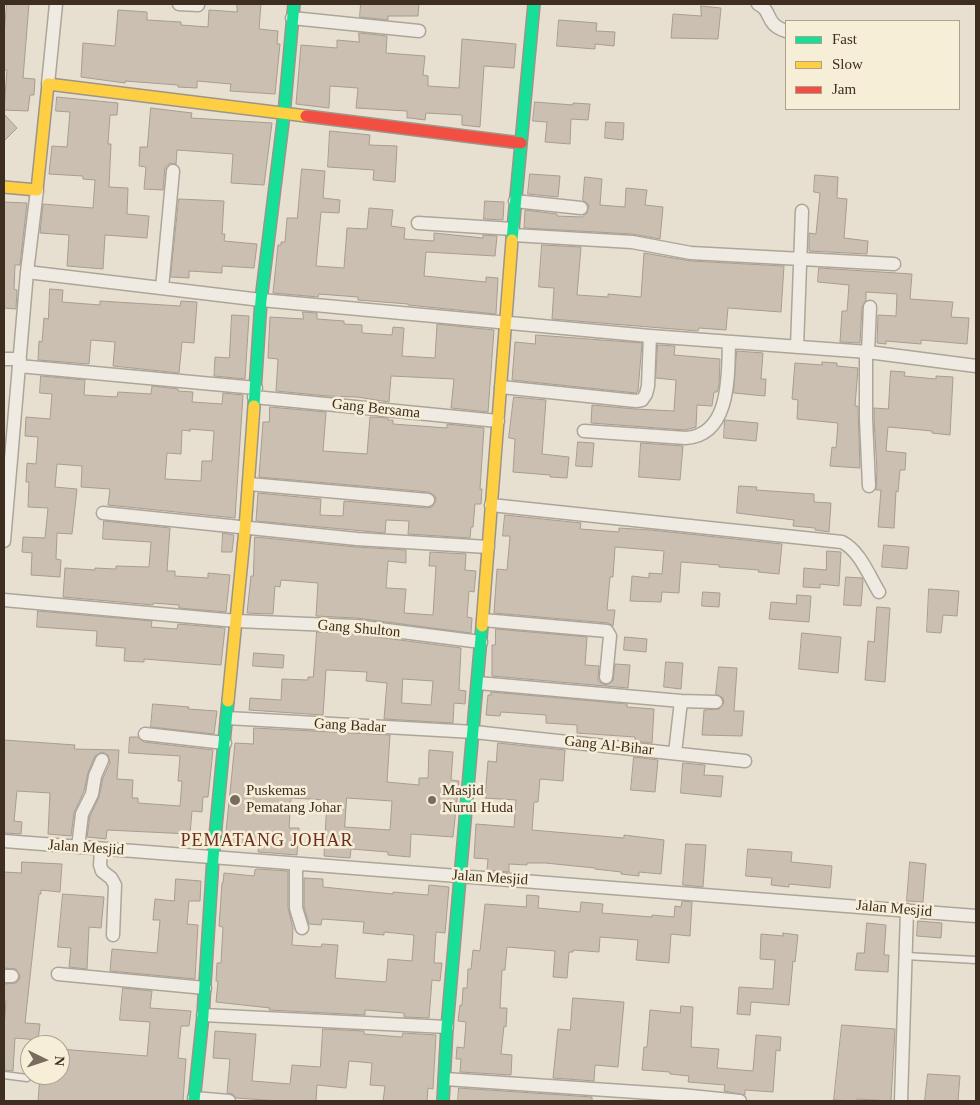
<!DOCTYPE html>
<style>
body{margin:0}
#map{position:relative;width:980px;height:1105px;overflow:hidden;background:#e7e0d1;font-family:Georgia,serif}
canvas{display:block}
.frame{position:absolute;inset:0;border:5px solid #3d2e20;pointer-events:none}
.legend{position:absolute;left:785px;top:20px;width:175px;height:90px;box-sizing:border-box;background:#f7eed8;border:1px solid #ada18e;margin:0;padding:6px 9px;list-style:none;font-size:15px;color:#3d2e20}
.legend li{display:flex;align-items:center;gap:10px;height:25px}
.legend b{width:25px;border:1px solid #ada18e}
.north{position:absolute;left:20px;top:1035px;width:50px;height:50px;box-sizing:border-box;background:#f7eed8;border:1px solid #ada18e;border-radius:50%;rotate:94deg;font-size:14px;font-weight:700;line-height:20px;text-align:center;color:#3d2e20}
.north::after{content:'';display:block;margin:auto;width:18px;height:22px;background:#786c5e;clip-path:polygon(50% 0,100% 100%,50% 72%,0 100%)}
</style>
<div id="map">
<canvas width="980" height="1105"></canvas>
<div class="frame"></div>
<ul class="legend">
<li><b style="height:6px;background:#16e098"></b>Fast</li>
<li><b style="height:6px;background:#ffcf43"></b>Slow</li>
<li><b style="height:6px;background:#f24e42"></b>Jam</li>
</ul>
<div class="north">N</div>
</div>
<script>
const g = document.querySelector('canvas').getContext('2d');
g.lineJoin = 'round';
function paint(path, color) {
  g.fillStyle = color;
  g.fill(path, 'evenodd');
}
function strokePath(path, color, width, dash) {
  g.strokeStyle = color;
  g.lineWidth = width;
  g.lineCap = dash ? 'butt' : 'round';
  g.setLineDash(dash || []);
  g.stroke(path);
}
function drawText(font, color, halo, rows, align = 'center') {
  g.font = font + ' Georgia,serif';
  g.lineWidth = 5;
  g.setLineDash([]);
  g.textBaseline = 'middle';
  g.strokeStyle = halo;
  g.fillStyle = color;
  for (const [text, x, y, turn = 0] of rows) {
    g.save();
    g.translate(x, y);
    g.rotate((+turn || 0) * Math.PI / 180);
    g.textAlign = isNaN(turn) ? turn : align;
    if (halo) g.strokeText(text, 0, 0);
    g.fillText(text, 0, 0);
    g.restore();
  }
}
const building = new Path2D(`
 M7,4H29L23,78L35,79L34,95H30L28,111L4,110L7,70H4V35Z
 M237,4H261L259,29L278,31L277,44H280L275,94L230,91L231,84L197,81V88L178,87V85L125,81V83L81,77L83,43L115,46L118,10L147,12V20L181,22V25L208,27L209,10L237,12Z
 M361,4H419L418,16H388V20L360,17Z
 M701,6L721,8L718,39L671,38L673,14L701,16Z
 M559,20L597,23L596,31L615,32L614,46L595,44V49L557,46Z
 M359,33L387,36L386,53L425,56L423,75L428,76V86L459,88L462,39L516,44L514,68L484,66L480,127L462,125V115L426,113L425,120L410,118H407V111L356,108L358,88L330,86L329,108L296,104L301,45L337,48V40L359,42Z
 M57,97L118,103L117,115H110L108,144H111L109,187L128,188L127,214L149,216L147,238L105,235L103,269L67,266L69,235L40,233L43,204L93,208L95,180L83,179V176L49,174L52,146L67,147L70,112L56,111Z
 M535,102L573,105V103L590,104L588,120L571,119L570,144L545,142L547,122L533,121Z
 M151,108L192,113L191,118L272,123L264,185L231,183L233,154L177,150L176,164L170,163L165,167L163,190L144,189L146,167L139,166L140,147H147Z
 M4,114L17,128L4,141Z
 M606,122L624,123L623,140L605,138Z
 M330,131L370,135L369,145L397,146L395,182L373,180L374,170L328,167Z
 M302,169L325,171L323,198L340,200L339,213L321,212L316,266L344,268L347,228L367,229L369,208L393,210L391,226L405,228L404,239L434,241V233L483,238V235L497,236L495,256L426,252L424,276L486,282V277L498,278L496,314L408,305V304L358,300V297L319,294L318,297L273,293L278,245H281V242H285L287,218H297Z
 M530,174L560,176L558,197L528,194Z
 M815,175L838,177L837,198L847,199L844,238L868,241L867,254L809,251V233L816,234L820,193L814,192Z
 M585,177L602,179L600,205L625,207L626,188L647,190L645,205L663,207L660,239L632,234L524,228L525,210L557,214V216L582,217L587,213L589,205L583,200Z
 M179,199L224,201L222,234H225L224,241L257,244L254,268L222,266V273L189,271V278L171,277Z
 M485,201L504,202L503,220L484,219Z
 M4,202L27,203L20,265H15L14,289L17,290L16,309L4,308Z
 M542,245L581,247L577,295L608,297V294L641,297L644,253L691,261L784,266L781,312L728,308L726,330L699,328L698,331L552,319L554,288L539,287Z
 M819,268L912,274L910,299L953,302L951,317L969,318L967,344L921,340V344L886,341V344L877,343L878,315L896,316L897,294L866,292V300L862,307L860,343L840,342L842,311H847L849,285L818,282Z
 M50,289L63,290L62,302L100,305V301L180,306L181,301L197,302L194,343L182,342L179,373L113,366L115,342L91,340L89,364L38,360L39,341L42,342L44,318L48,319Z
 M303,312L317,313V319L344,321V324L362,325V333L392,335L393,327L404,328L402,356L435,358L437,324L494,330L488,412L451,408L454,379L391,376L389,402L357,397L327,396L276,391L278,359L268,358L270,317L303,319Z
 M232,315L249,316L245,379L214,376L215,357L229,358Z
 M536,335L642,343L638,391L636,393L512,380L515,342L535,344Z
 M658,345L675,346L674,355L720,359L719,385L717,392H714L712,406L697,405L696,427L685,430L591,423L592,405L635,409L674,411L676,380L656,378Z
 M737,351L763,353L761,379H766L765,396L734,393Z
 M822,362L837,363V366L858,368L855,406H858L860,468L830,466L832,447L836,448L838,423L797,419L798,400L792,399L795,363L822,365Z
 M891,371L905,372L904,376L936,379V376L953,377L950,435L932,433V431L888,427L886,451L906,453L905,470H900L898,492L896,491L894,528L878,527L881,490H876L877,470L874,419V408L888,409Z
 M41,376L85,380L84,395L117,397L118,392L151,394L152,386L178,389V391L193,392L192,402L222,404L223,393L243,395L235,518L108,505L110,489L81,487L82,466L57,464L55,487L77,489L72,534L57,533L56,559L61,560L60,577L31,575L32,553L22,552L23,537L45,538L48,508L28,507L29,482H26L27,463L36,464L38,437L25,436L26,417L50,419L52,394L40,393ZM190,429L214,431L212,461H202L201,481L165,479L167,453L181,454L182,430L190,431Z
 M514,397L546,400L542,454L569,457L567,478L550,477V475L513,472L515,439L509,438Z
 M270,407L326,412L323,451L367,454L370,417L388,418V420H393V424L447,428V424L484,428L480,489H482L481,504H475L473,527H471L470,538L408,534L409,521L386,520L385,533L256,521L258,493L321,499L320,515L343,516L344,501L427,508L432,507L436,501L435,496L429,492L259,477L263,422H269Z
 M725,420L758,423L756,441L724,438Z
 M578,442L594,443L592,467L576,466Z
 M641,443L683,446L680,480L639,477Z
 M739,486L757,487L756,490L814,494V502L831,503L829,532L815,530V528L793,526L794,520L737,513Z
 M505,515L581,523L580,529L619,532V528L651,530L782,544L779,574L758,572L759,570L719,567V565L681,562L679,593L662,592L661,602L630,601L632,576L649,578V573L662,574L664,551L615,547L613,577H610L607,610H615L613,626L608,623L494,613L497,569L507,570L510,536H503Z
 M104,521L170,528L167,571H175V576L208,578V573L230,575L226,612L179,608V605L153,603V605L63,597L65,568L95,570V568L116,569V566L149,567L151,542L103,539Z
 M223,533L234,535L232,552H222Z
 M255,537L356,547L406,550V563L388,561L386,588L406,589L404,613L433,615L436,566H429L430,552L466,554L465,570L476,571L474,592L469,591L467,617L472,618L471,633L356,618L316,616L318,583L281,580L280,587L275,586L273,614L247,613L251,576H253Z
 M884,545L909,547L907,569L882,567Z
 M827,551L841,552L839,586L820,584V588L803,587L804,568L826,570Z
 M846,577L862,578L863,581L861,606L844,605Z
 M929,589L959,591L957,616L943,615L941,633L927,632Z
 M703,592L720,593L719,607L702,606Z
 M797,595L811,596L809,622L769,619L771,602L796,604Z
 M877,607L890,608L885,682L865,680L868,641L874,642Z
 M38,611L152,621L151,627L177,629L178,624L225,628L221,665L144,659V662L124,661L125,648L96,646L97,631L37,627Z
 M496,629L587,637L585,665L599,666L598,680L601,683L606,685L613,681L615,664L630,665L628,688L492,676V645H495Z
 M317,632L354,634L461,648L459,690L466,691L465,704L454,703L453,723L384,719L387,683L366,681L367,672L328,670H326L323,715L249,710L250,698L281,700L282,679L308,680V677H313ZM403,679L433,681L431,705L402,703Z
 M802,633L841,637L838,673L799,669Z
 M625,637L647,639L646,652L624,650Z
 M254,653L284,655L283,668L253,666Z
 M666,662L683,663L681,689L664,687Z
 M719,667L737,668L734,711H744L742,736L702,735L704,710L719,709L724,703L723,698L716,694Z
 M491,692L627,704V707L654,709L652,743L635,741V737L577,733V725L546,723V715L501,712L500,716L486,715L488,695H491Z
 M153,704L189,707L188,709L217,711L214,734L151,727Z
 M254,728L390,735L387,782L419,785V778H428L429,750L453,752L451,780L459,781L453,837L411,834L410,857L388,855V852L351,849L350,858L324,856L327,800L291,798L289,828H299L297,855L258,852L259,844L225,842L235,743L253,744ZM347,798L392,801L390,830L345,827Z
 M130,737H138L144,742L213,750L208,797H203L202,812L192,811L190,834L107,830L106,839L87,837L90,816L99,797L103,778L110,763L108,755L102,752L95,756L88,773L84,791L74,813L71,836L48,834L50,793L17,791L14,821L22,822L21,834L4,833V740L75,745L74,749L119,750L117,779L133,780L132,798H138V803L180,806L182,781H178L180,756L129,753Z
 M498,743L565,750L563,781L540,779L538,802H534L532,830L624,838V835L664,840L661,874L639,872V876L621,874V872L595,869V868L545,863H527V865L509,864V872L487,870L488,859L474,858L476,824L514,827L516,800L485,798L488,761L496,762Z
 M634,757L658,760L655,792L631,790Z
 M683,763L705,765L704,775L723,776L721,797L681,793Z
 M686,844L706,845L703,887L683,885Z
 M748,849L792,852L791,862L832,866L830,888L789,884V887L771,885L772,878L746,876Z
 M22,862L62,864L60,892L41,890V894H39L25,1023L40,1024L38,1040L15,1038L13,1071L4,1070V1027L6,1001L4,1000V984L16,983L19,980L20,976L16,969L4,968V872L21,873Z
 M910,862L926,864L923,902L907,901Z
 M257,869L288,871V908L293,928L292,945L321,947L322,944L338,945L335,978L386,982L388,959L412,961L414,935L384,932V935L363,933L364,922L322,919L321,925L309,924L304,907V878L323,879V887L393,894V892L428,895L429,885L449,887L445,933L436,932L434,963H442L440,981L432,980L429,1018L404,1017V1013L365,1010V1015L269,1010L270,1008L216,1002L218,981H216L217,963H221L223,927L219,926L222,883H223L224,873L254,876L255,870Z
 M176,879L201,881L200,901H189L187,924L198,925L195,979L110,971L112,949L157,953L160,920H153L155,899L174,901Z
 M63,894L104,897L101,928L89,927L87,969L69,967L71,948L58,947Z
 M527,895L539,896L538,908L580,912L581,902L603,904L602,913L652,917V915L674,917L675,906L681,907L682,901L692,902L690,936L671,934L669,963L636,960L638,940L600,937L599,952L573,950V952H569L567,978L553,977L555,951L507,947L505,970H502L500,1008H507L506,1027L504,1026L501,1054L512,1055L511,1075L460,1072L461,1059H456L457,1047L464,1048L466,1022L458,1021L460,1005H462L463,988H467L468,969H471L473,950L480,951L485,904L526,907Z
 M918,921L942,923L941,938L917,936Z
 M867,923L886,925L884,955H889L888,972L855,970L857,953H864Z
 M783,933L798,935L795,962L793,961L789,1005L751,1002L750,1015L737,1014L739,987L773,989L775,960L760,959L761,934L783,936Z
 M123,988L152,991L150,1008L191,1011L189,1026H181L178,1058L186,1059L183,1101H38L40,1075H60V1049L147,1056L150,1022L120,1020Z
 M573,998L624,1002L618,1067L595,1065L594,1081L553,1078L558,1029L570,1030Z
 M681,1006L693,1007L691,1047L719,1049L717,1068L753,1071L756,1035L781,1037L780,1051L776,1050L773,1092L745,1090V1095L724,1091L725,1085L688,1082L689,1076L670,1074V1072L642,1070L644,1047H647L650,1010L680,1013Z
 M842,1025L895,1029L891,1101L857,1099V1101L834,1100Z
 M323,1029L364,1031V1034L402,1037L403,1033L436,1035L433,1089L428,1088L427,1101H383L385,1086L370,1085L372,1063L349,1061L346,1088L317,1085L316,1101H279L236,1098L233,1094L227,1093L230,1059L213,1058L215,1031L256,1034L252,1081L290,1084L292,1065L320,1067Z
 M928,1074L960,1076L958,1101H925Z
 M459,1088L592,1097V1101H458Z`);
paint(building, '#cbbfb2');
strokePath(building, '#a89c90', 1);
const lane = new Path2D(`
 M906,956L976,960
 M4,1075L27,1078`);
const street = new Path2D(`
 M179,4L198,5
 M758,4C773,11 764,24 786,31
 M292,18L419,31
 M48,84L56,4
 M515,201L581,208
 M418,223L513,229
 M513,235L632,242L691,253L894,264
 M27,272L261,300L650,336L868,352L976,366
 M162,288L173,171
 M797,347L802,211
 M866,352V419L869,486
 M868,352L870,307
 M4,359H20
 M19,366L256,388
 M501,387L636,401L642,400L646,394L648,386L650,336
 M254,397L498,421
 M584,431L686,438C731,435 728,374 729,342
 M249,484L428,500
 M491,505L842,542C860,551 869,576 879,592
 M103,513L357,539L488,547
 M4,541L27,272L37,190
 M4,600L237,621L355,626L481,642
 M483,620L607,631L610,636L606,677
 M478,683L681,701L716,702
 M227,718L474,732L745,761
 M145,734L225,743
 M675,753L681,701
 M4,841L976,916
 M78,847L82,814L92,794L95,776L102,760
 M101,849L100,865L102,871L111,878L115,885L113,935
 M296,864V908L302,928
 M58,974L205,988
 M4,976H12
 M203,1015L447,1027
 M445,1079L681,1095L740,1101
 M194,1098L229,1101
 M901,1101L907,910`);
const fast = new Path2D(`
 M512,240L534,4
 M254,406L261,300L284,114L294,4
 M194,1101L203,1015L213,858L228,701
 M443,1101L447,1027L482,626`);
const slow = new Path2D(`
 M4,187L37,190L48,84L306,116
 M482,626L512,240
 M228,701L245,529L254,406`);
const jam = new Path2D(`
 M306,116L521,143`);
strokePath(lane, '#ada599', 9);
strokePath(street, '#ada599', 15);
strokePath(fast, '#9c958a', 14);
strokePath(slow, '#9c958a', 14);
strokePath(jam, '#9c958a', 14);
strokePath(lane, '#efebe3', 6);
strokePath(street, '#efebe3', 12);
strokePath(fast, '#16e098', 11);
strokePath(slow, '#ffcf43', 11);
strokePath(jam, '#f24e42', 11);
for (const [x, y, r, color] of [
 [235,800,6,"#786c5e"],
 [432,800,5,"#786c5e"]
]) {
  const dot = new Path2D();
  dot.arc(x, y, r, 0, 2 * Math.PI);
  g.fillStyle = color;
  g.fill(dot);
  strokePath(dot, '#f7eed8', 2);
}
drawText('15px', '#3d2e20', '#f7eed8', [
 ["Gang Bersama",376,409,6],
 ["Gang Shulton",359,629,5],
 ["Gang Badar",350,726,3],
 ["Gang Al-Bihar",609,746,6],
 ["Jalan Mesjid",86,848,4],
 ["Jalan Mesjid",490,878,4],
 ["Jalan Mesjid",894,909,5]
]);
drawText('15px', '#3d2e20', '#f7eed8', [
 ["Puskemas",246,791],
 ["Pematang Johar",246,808],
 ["Masjid",442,791],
 ["Nurul Huda",442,808]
], 'left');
g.letterSpacing = '1px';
drawText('18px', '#6b2e1e', '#f7eed8', [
 ["PEMATANG JOHAR",267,841]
]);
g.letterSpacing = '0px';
</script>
